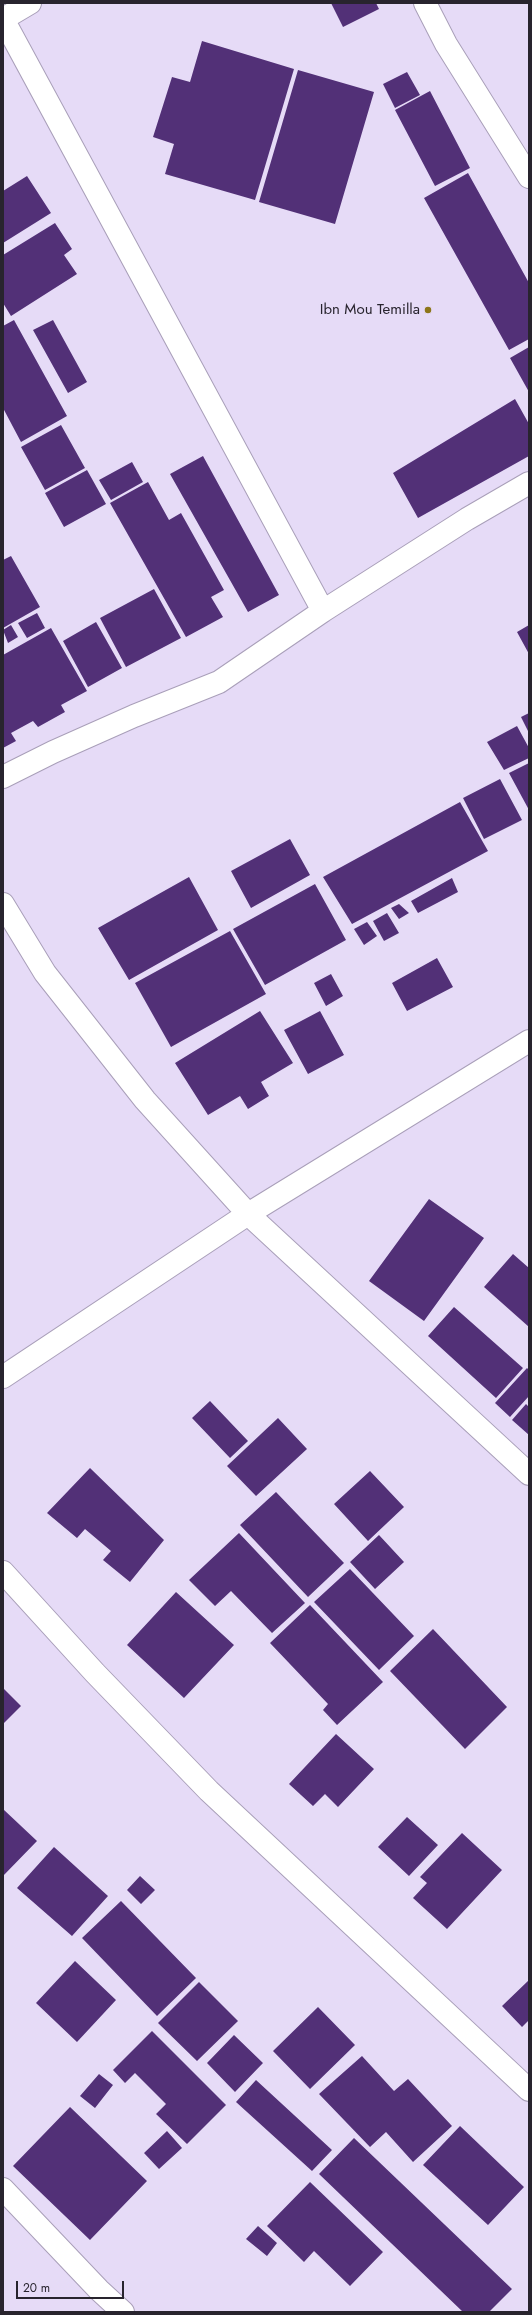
<!DOCTYPE html>
<style>
body{margin:0}
#map{position:relative;width:532px;height:2315px;overflow:hidden;background:#e6dbf7;font-family:Jost,sans-serif}
canvas{display:block}
.frame{position:absolute;inset:0;border:4px solid #28242e;pointer-events:none}
.scale{position:absolute;left:16px;top:2281px;width:108px;height:18px;box-sizing:border-box;border:2px solid #28242e;border-top:0;padding-left:5px;font-size:12px;line-height:14px;white-space:nowrap;color:#28242e;-webkit-text-stroke:3px #e6dbf7;paint-order:stroke}
</style>
<div id="map">
<canvas width="532" height="2315"></canvas>
<div class="frame"></div>
<div class="scale">20 m</div>
</div>
<script>
const g = document.querySelector('canvas').getContext('2d');
g.lineJoin = 'round';
function paint(path, color) {
  g.fillStyle = color;
  g.fill(path, 'evenodd');
}
function strokePath(path, color, width, dash) {
  g.strokeStyle = color;
  g.lineWidth = width;
  g.lineCap = dash ? 'butt' : 'round';
  g.setLineDash(dash || []);
  g.stroke(path);
}
function drawText(font, color, halo, rows, align = 'center') {
  g.font = font + ' Jost,sans-serif';
  g.lineWidth = 4;
  g.setLineDash([]);
  g.textBaseline = 'middle';
  g.strokeStyle = halo;
  g.fillStyle = color;
  for (const [text, x, y, turn = 0] of rows) {
    g.save();
    g.translate(x, y);
    g.rotate((+turn || 0) * Math.PI / 180);
    g.textAlign = isNaN(turn) ? turn : align;
    if (halo) g.strokeText(text, 0, 0);
    g.fillText(text, 0, 0);
    g.restore();
  }
}
paint(new Path2D(`
 M331,3H376L379,9L343,27Z
 M202,41L294,69L255,200L165,174L174,144L153,137L172,77L190,82Z
 M298,70L374,92L335,224L259,202Z
 M407,72L420,95L395,108L383,84Z
 M430,91L470,168L435,186L395,110Z
 M468,173L529,283V339L509,350L424,198Z
 M27,176L51,213L3,243V191Z
 M55,223L72,249L64,255L77,274L11,316L3,303V255Z
 M14,320L67,416L21,442L3,408V326Z
 M53,320L87,382L68,393L33,330Z
 M529,347V392L510,358Z
 M515,399L529,424V456L418,518L393,473Z
 M61,425L85,468L45,490L21,447Z
 M203,456L279,595L248,612L170,474Z
 M132,462L143,482L111,500L99,480Z
 M87,470L106,504L64,527L45,493Z
 M148,482L169,520L181,513L224,590L211,597L223,617L186,637L110,503Z
 M11,556L40,607L3,628V560Z
 M154,589L181,638L126,667L100,618Z
 M37,613L45,628L27,638L18,623Z
 M96,622L122,668L88,687L63,641Z
 M11,625L18,637L8,643L3,630Z
 M529,625V654L517,632Z
 M51,628L87,691L61,705L65,712L38,727L33,721L11,733L16,741L3,748V655Z
 M529,713V733L521,717Z
 M517,726L529,748V758L504,770L487,742Z
 M529,763V810L509,773Z
 M500,779L522,820L484,839L463,798Z
 M460,802L488,851L352,924L323,877Z
 M290,839L310,875L251,908L231,871Z
 M189,877L218,930L129,980L98,928Z
 M452,878L458,892L418,913L411,901Z
 M315,884L346,940L265,985L233,929Z
 M399,904L409,913L399,919L391,908Z
 M387,913L399,933L384,941L373,921Z
 M367,922L377,936L364,945L354,929Z
 M230,931L266,994L171,1047L135,983Z
 M437,958L453,987L407,1011L392,983Z
 M331,974L343,996L326,1006L314,983Z
 M260,1011L293,1063L261,1082L269,1096L248,1109L240,1096L208,1115L175,1063Z
 M320,1011L344,1055L308,1074L284,1030Z
 M429,1199L484,1238L424,1321L369,1281Z
 M513,1254L529,1268V1327L484,1287Z
 M454,1307L523,1368L496,1398L428,1336Z
 M527,1368L529,1370V1396L510,1417L495,1403Z
 M210,1401L248,1441L230,1458L192,1418Z
 M526,1404L529,1407V1435L512,1420Z
 M278,1418L307,1449L256,1496L227,1466Z
 M90,1468L164,1540L130,1582L103,1560L111,1551L85,1529L77,1538L47,1513Z
 M370,1471L404,1507L368,1541L334,1504Z
 M276,1492L344,1563L308,1597L240,1525Z
 M239,1533L305,1603L272,1633L231,1591L215,1606L189,1580Z
 M379,1535L404,1562L375,1589L350,1562Z
 M350,1569L414,1636L379,1670L314,1602Z
 M176,1592L234,1645L184,1698L127,1645Z
 M310,1605L383,1682L337,1725L323,1710L328,1704L270,1643Z
 M433,1629L507,1707L465,1749L390,1671Z
 M3,1688L21,1706L3,1724Z
 M336,1734L374,1769L338,1807L325,1794L313,1806L289,1784Z
 M3,1809L37,1841L3,1876Z
 M407,1817L438,1845L409,1876L378,1847Z
 M462,1833L502,1870L447,1929L413,1898L427,1883L420,1877Z
 M54,1847L108,1896L72,1936L17,1888Z
 M140,1876L155,1890L141,1904L127,1890Z
 M121,1901L196,1978L157,2016L82,1938Z
 M75,1961L116,2000L77,2042L36,2003Z
 M529,1980V2020L522,2027L502,2006Z
 M199,1982L238,2021L197,2061L158,2023Z
 M318,2007L355,2045L310,2089L273,2051Z
 M152,2031L226,2105L187,2144L156,2114L166,2104L135,2073L125,2083L113,2070Z
 M234,2035L263,2063L235,2092L207,2063Z
 M362,2056L394,2091L408,2079L452,2126L413,2162L386,2132L370,2147L319,2094Z
 M99,2074L113,2085L95,2108L80,2096Z
 M256,2080L332,2150L312,2171L236,2102Z
 M70,2107L147,2181L90,2240L13,2166Z
 M460,2126L524,2187L488,2225L423,2165Z
 M167,2131L182,2148L159,2169L144,2153Z
 M354,2138L512,2289L489,2312H463L319,2174Z
 M310,2182L383,2252L350,2286L314,2251L304,2262L267,2226Z
 M258,2226L277,2243L267,2256L246,2239Z`), '#523077');
const minor = new Path2D(`
 M425,3L446,44L529,177
 M3,19L323,611
 M3,19L30,3
 M3,777L53,752L134,716L219,682L323,611L467,519L529,483
 M3,904L45,973L145,1100L248,1214L529,1474
 M3,1377L248,1214L529,1041
 M3,1572L95,1673L209,1791L529,2090
 M3,2189L99,2290L123,2312`);
strokePath(minor, '#a99fb9', 24);
strokePath(minor, '#fff', 22);
for (const [x, y, r, color] of [
 [428,310,4,"#8d761a"]
]) {
  const dot = new Path2D();
  dot.arc(x, y, r, 0, 2 * Math.PI);
  g.fillStyle = color;
  g.fill(dot);
  strokePath(dot, '#e6dbf7', 1.5);
}
drawText('15px', '#28242e', '#e6dbf7', [
 ["Ibn Mou Temilla",420,310]
], 'right');
</script>
